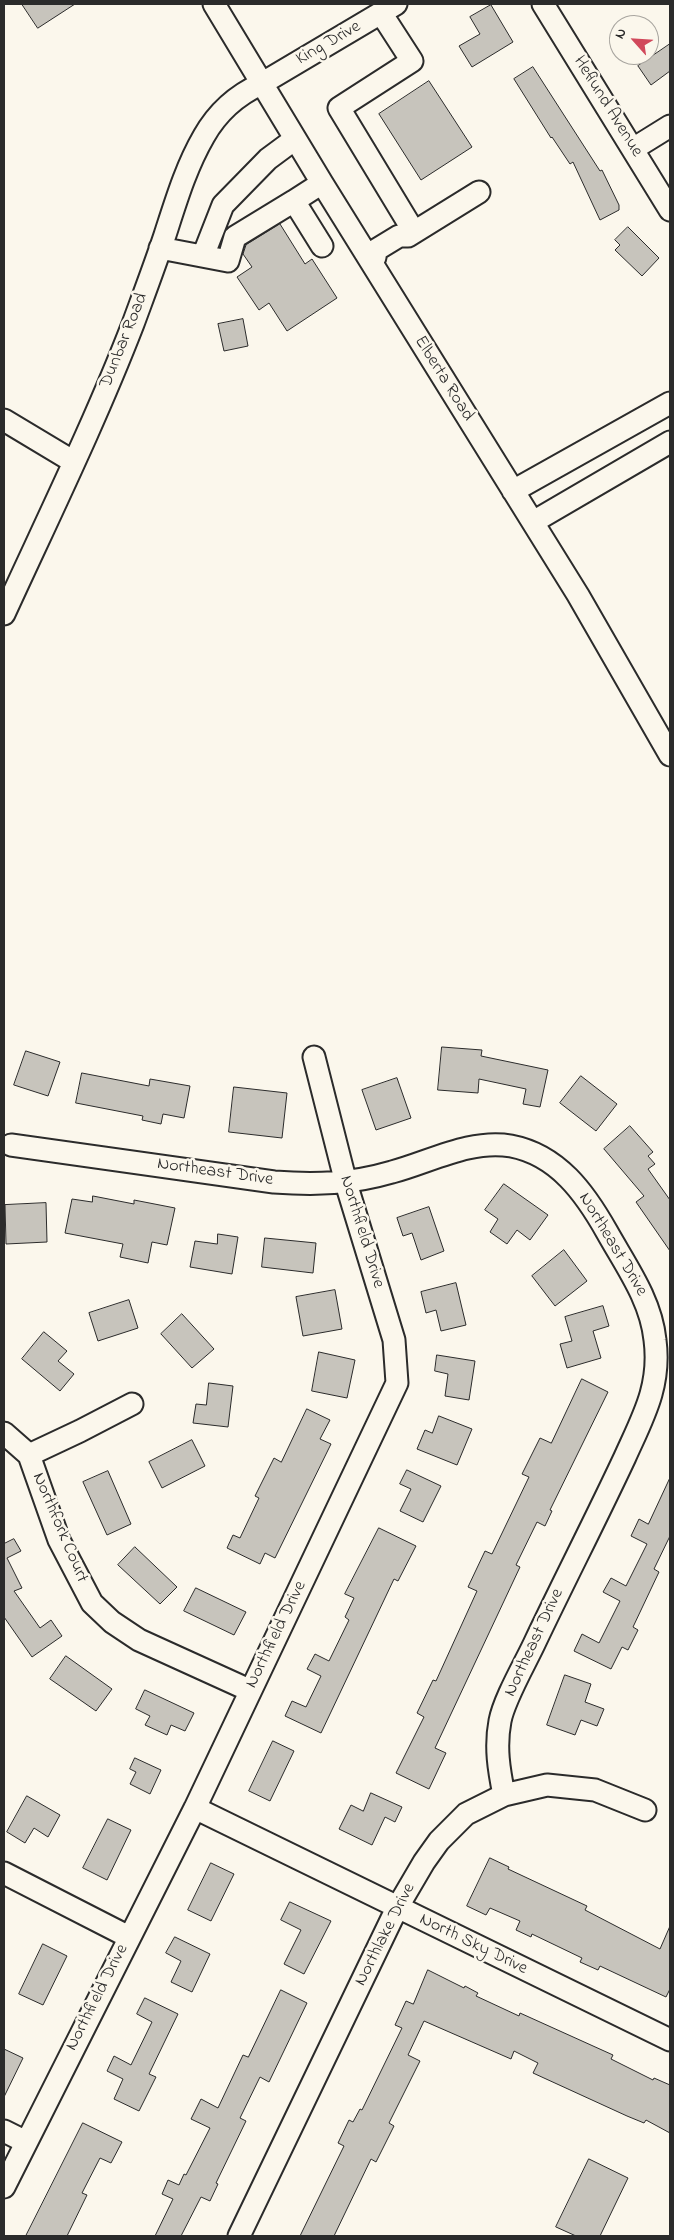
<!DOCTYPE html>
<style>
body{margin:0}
#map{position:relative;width:674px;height:2240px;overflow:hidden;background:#fbf7ec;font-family:"Indie Flower",sans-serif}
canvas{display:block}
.frame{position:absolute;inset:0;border:5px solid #2b2b2b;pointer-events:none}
.north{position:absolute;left:609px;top:15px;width:50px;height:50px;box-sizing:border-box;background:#fbf7ec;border:1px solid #a8a59f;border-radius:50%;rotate:296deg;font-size:14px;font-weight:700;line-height:20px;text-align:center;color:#2b2b2b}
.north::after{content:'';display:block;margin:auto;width:18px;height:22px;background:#d1495b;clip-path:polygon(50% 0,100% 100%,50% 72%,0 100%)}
</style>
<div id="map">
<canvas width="674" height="2240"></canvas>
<div class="frame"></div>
<div class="north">N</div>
</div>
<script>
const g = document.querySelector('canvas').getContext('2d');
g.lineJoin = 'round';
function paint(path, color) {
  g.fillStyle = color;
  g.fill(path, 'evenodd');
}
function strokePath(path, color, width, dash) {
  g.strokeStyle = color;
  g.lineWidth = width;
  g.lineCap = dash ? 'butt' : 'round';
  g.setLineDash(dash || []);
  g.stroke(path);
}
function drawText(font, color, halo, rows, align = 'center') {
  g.font = font + ' "Indie Flower",sans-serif';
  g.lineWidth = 5;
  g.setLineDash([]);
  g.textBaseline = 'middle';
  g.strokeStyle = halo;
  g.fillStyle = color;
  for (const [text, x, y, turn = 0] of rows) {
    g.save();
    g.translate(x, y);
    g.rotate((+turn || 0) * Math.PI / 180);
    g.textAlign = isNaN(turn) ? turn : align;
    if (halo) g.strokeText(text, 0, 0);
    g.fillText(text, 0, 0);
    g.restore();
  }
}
const building = new Path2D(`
 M22,4H75L38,28Z
 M491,5L513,42L472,67L459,46L480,34L470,17Z
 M670,44V71L651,85L638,66Z
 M533,67L600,171L602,170L619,205V210L600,220L573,162L570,164L552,137L551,138L514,79Z
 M429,81L472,147L421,180L379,114Z
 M280,224L305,264L312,259L337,298L287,331L269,303L259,310L237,277L252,267L243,254L246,245Z
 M628,227L659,258L642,276L615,250L620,245L615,240Z
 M243,319L248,346L224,351L218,324Z
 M442,1047L482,1050L481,1056L548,1070L540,1107L523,1104L526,1089L479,1079L478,1093L438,1090Z
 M26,1051L60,1062L48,1096L14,1085Z
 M82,1073L149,1086L150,1079L190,1086L184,1118L163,1114L161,1124L142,1120L143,1116L76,1103Z
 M581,1076L617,1104L596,1131L560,1103Z
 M397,1078L411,1118L376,1130L362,1090Z
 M234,1087L287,1093L282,1138L229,1132Z
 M630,1126L653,1152L648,1156L655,1164L648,1169L670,1200V1251L636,1202L644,1196L604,1149Z
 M504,1184L548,1215L530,1240L517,1230L507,1244L490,1232L498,1219L485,1210Z
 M93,1196L134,1204V1200L175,1208L167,1245L152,1242L148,1263L120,1257L123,1244L65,1233L72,1199L92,1202Z
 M46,1203L47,1242L6,1244L5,1205Z
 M429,1207L444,1251L421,1260L412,1233L403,1236L397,1218Z
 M218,1234L238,1237L232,1274L190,1267L195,1241L217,1244Z
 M265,1238L316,1243L313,1273L262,1267Z
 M564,1250L587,1281L555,1306L532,1276Z
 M456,1283L466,1325L441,1331L436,1310L426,1313L421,1292Z
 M335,1290L342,1329L303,1336L296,1297Z
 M129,1300L138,1328L98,1341L89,1313Z
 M603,1306L609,1326L593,1331L601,1358L567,1368L560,1344L572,1341L565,1317Z
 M182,1314L214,1349L192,1368L161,1334Z
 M44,1332L67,1351L58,1361L74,1374L60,1391L22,1359Z
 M319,1352L355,1360L347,1398L312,1391Z
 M437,1355L475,1361L469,1400L445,1396L448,1374L435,1371Z
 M582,1379L608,1392L550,1510L552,1511L545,1526L537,1522L516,1565L520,1567L435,1748L446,1753L429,1789L396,1773L424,1717L417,1713L433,1680L436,1681L477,1591L468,1587L485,1551L492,1554L529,1477L522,1474L540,1438L551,1443Z
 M209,1383L233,1386L228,1427L193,1423L196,1404L206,1405Z
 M307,1409L330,1420L320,1439L331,1444L275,1558L265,1553L260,1564L227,1548L233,1535L240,1538L259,1498L255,1496L274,1458L281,1462Z
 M439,1416L472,1429L457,1465L417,1449L425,1430L432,1433Z
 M192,1440L205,1466L162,1488L149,1462Z
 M407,1470L441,1486L423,1522L400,1511L411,1489L400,1484Z
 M108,1471L131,1524L107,1535L83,1482Z
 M670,1478V1536L654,1569L659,1572L633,1627L638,1630L628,1650L622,1647L611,1669L574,1651L582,1634L599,1643L620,1601L603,1592L611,1578L626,1586L647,1544L631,1536L639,1519L648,1524Z
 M379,1528L416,1546L398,1581L394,1579L321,1733L285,1716L292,1701L306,1707L321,1676L307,1669L315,1654L329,1661L349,1620L345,1617L354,1598L345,1594Z
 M14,1539L21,1551L7,1558L22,1588L14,1591L40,1628L51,1620L62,1636L32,1657L4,1617V1544Z
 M135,1547L177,1587L160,1604L118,1565Z
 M196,1588L246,1612L234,1635L184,1611Z
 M66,1656L112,1689L96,1711L50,1679Z
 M565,1675L591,1684L585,1702L604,1709L597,1726L581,1720L575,1735L547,1725Z
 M145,1690L194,1713L185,1731L171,1725L167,1735L145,1725L150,1716L136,1709Z
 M273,1741L294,1751L270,1801L249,1791Z
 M135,1758L161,1770L150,1794L130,1784L136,1772L130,1769Z
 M371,1793L402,1807L395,1822L385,1817L372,1845L339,1829L351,1805L363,1811Z
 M27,1796L60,1815L48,1837L34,1828L25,1843L7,1832Z
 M108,1819L131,1830L107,1880L83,1868Z
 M490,1858L509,1867L508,1869L587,1906L585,1910L660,1949L670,1926V1989L666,1997L600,1966L598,1970L580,1962L582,1958L532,1934L531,1937L516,1930L520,1921L490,1908L486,1915L467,1906Z
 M211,1863L234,1874L211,1921L188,1910Z
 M290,1902L331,1921L304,1974L284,1964L301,1930L281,1920Z
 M175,1937L210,1954L192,1992L171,1982L181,1961L166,1953Z
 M43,1944L67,1956L43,2005L19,1994Z
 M428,1970L464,1988L465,1986L478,1993L476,1996L519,2016L520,2013L613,2055L611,2059L653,2080L654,2078L670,2085V2133L646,2120L644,2123L627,2116L533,2073L538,2063L514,2051L511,2059L424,2021L408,2055L420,2061L389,2123L394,2126L376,2162L371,2159L334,2236H300L344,2146L338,2143L349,2120L353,2122L360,2109L362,2110L402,2028L395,2025L406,2001L413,2004Z
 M281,1990L307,2003L269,2082L260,2077L240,2118L246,2121L216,2183L218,2184L210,2201L201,2197L181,2236H155L173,2199L162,2194L168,2180L179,2185L184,2174L186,2175L210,2128L191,2119L201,2099L218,2108L243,2055L248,2057Z
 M145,1998L178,2014L149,2074L156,2077L139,2111L114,2099L123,2079L107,2071L114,2056L131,2065L152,2022L137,2014Z
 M4,2049L23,2058L4,2097Z
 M83,2123L122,2142L111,2163L100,2158L82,2193L87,2195L67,2236H26Z
 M589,2159L628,2178L600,2236H576L556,2227Z`);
paint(building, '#c7c4bc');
strokePath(building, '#2b2b2b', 1);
const minor = new Path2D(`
 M214,4L322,183L578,595L670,755
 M543,4L670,210
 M381,13L412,61L339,108L414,232
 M633,149L670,126
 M322,183L294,201L322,246
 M160,248L228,261L235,237L294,201
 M203,256L223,205L268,159L295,139
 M370,260L375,257L376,250L399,236H408L479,192
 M4,420L74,462
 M513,491L670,403
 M533,522L670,442
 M4,614C48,518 95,422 133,324C144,294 155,265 165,235C176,201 186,167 204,136C217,113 237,95 261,84L396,4
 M11,1145L274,1182C316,1185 351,1184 392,1172C430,1162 470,1139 511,1146C558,1155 585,1193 607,1232C626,1266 651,1300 655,1340C661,1386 643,1417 625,1457C596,1519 565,1579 536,1640C526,1662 504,1699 500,1721C495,1747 499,1770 504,1795
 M4,1433L29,1455L59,1540L92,1603L112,1622L139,1640L249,1690
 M29,1455L80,1431L132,1404
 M195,1808L670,2040
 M4,1873L129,1937
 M4,2131L26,2142
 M4,2187L195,1808L397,1383L394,1340L346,1183L314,1057
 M239,2236L397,1908L424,1862L439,1841L466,1814L504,1795L547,1785L595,1790L645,1810`);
strokePath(minor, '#2b2b2b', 25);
strokePath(minor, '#fbf7ec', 21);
drawText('18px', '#2b2b2b', '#fbf7ec', [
 ["King Drive",329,44,-30],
 ["Heflund Avenue",607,107,58],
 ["Dunbar Road",125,341,-68],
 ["Elberta Road",443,379,58],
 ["Northeast Drive",215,1173,8],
 ["Northfield Drive",361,1232,73],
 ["Northeast Drive",612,1245,59],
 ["Northfork Court",59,1528,67],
 ["Northfield Drive",277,1635,-64],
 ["Northeast Drive",535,1643,-65],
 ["Northlake Drive",386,1935,-63],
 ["North Sky Drive",473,1945,26],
 ["Northfield Drive",98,1998,-63]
]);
</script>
